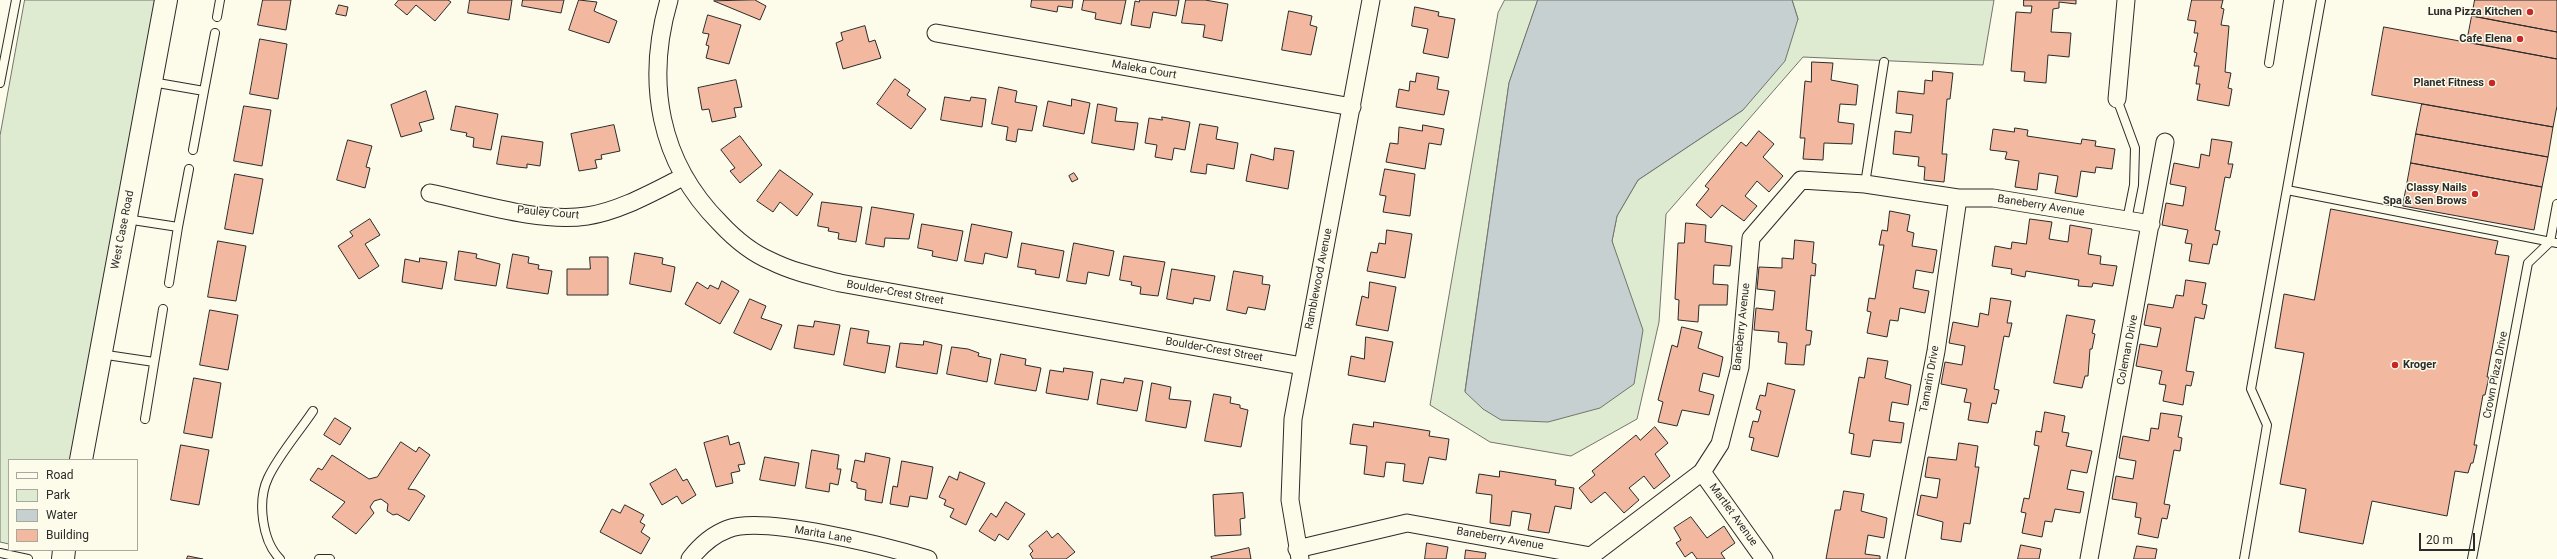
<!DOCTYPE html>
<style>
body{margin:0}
#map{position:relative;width:2557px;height:559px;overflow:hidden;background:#fdfbea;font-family:Roboto,sans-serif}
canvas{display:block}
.legend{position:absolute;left:8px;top:459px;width:130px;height:92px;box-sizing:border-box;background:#fdfbea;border:1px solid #a9a89e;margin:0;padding:5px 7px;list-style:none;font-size:12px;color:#2b2b2b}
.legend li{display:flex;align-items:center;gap:8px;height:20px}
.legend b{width:20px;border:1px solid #a9a89e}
.scale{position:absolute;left:2419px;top:533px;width:56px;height:18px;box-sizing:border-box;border:2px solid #2b2b2b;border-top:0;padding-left:5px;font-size:12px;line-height:14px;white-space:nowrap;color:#2b2b2b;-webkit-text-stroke:3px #fdfbea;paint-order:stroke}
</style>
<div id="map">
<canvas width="2557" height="559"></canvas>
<ul class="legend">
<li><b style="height:5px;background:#fdfbea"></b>Road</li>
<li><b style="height:11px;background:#deebd1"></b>Park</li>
<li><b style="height:11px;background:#c7d0d0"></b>Water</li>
<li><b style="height:11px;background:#f2b8a0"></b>Building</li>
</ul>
<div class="scale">20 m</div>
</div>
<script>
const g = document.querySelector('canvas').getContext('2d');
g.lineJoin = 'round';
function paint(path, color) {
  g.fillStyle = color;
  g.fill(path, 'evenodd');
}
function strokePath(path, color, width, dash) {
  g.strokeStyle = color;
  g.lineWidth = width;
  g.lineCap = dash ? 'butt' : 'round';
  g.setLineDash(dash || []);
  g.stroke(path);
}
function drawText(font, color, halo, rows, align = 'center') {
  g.font = font + ' Roboto,sans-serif';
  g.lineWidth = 3;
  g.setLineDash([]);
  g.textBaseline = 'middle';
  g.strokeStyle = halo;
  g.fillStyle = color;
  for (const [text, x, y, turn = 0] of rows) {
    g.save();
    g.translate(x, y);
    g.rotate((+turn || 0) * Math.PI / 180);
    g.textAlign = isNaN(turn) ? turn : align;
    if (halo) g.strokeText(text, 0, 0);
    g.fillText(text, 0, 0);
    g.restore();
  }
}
const green = new Path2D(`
 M25,0H155L72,460H9V544L0,542V136Z
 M1505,0H1538L1509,83L1465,391L1622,276L1612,241L1617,216L1638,180L1743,110L1798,19L1792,0H1994L1983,65L1803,57L1666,214L1659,322L1637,419L1571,456L1490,442L1430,405L1498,13Z`);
paint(green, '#deebd1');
strokePath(green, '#74746e', 1);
const water = new Path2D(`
 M1538,0H1792L1798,19L1785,61L1743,110L1638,180L1617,216L1612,241L1643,330L1634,384L1600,408L1548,422L1501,420L1483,409L1465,392L1509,83Z`);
paint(water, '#c7d0d0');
strokePath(water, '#74746e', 1);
const building = new Path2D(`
 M263,0H291L286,30L258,25Z
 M399,0H448L451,2L435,21L416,5L407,15L395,5Z
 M470,0H512L509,20L468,13Z
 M523,0H564L561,13L522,6Z
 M579,0L597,2L594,11L617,21L609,43L569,30Z
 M755,0L766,6L760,20L714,1Z
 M1032,0H1073L1072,8L1058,6L1057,12L1031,7Z
 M1084,0H1126L1121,24L1095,19L1096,13L1082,10Z
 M1140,0H1179L1176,16L1153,12L1150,28L1131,25L1135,1L1139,2Z
 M1186,0H1205L1228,4L1222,41L1203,37L1205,25L1182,23Z
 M2024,0H2076V4L2059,2V8L2053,9L2051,32L2071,33L2069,57L2048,55L2046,83L2024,81L2025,72L2011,71L2016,12L2031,13L2032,6H2024Z
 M2192,0H2223L2221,8L2224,9L2221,25L2229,26L2225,72L2231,73L2228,88L2232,89L2229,106L2197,100L2200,84H2196L2199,66H2194L2197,53L2194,52L2198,33H2194L2196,21L2188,20Z
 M2475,0H2557V32L2472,16Z
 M339,5L348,7L346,16L336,14Z
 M1415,7L1439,12L1438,16L1455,19L1448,58L1423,53L1428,29L1412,26Z
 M1289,11L1312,16L1310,25L1317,27L1311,55L1282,50Z
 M708,15L741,25L729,64L706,58L709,46L706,45L709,34L703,33Z
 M2472,16L2557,32V59L2467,42Z
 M865,26L869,42L875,40L881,58L843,69L836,43L843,40L841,33Z
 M2384,27L2557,59V106L2553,127L2372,95Z
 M260,39L287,44L278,99L250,94Z
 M1812,62L1833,63L1831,80L1858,85L1856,105L1840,104L1838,122L1854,124L1852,144L1824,143L1823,160L1803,159L1805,138H1800L1805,81L1811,82Z
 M1933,71L1953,73L1950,99H1947L1942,154H1947L1944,182L1924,180L1925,167L1918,166L1919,157L1893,154L1895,131L1911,133L1913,115L1896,113L1898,91L1924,94L1925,80L1932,81Z
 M1417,73L1439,77L1437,89L1449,91L1444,115L1396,107L1399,89L1409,91L1410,81L1415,82Z
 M895,79L910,90L907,95L926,109L911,129L877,104Z
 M736,80L742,107L734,108L736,117L712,122L709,109L702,110L698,88Z
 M999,87L1017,91L1015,102L1037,106L1032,131L1018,129L1016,142L1006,140L1008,127L992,124Z
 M426,91L434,119L419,123L422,131L401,137L391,105Z
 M945,97L970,101L971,97L986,99L982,127L941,120Z
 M1072,99L1090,103L1084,134L1043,126L1048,101L1071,106Z
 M1098,104L1117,108L1115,121L1138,123L1134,150L1092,143Z
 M2422,104L2553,127L2548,157L2416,134Z
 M244,106L271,110L262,166L234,161Z
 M456,106L498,114L491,150L473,147L474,138L466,136L467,133L451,130Z
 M1162,117L1190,122L1185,150L1174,148L1172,160L1155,157L1157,145L1145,143L1149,118L1162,120Z
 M1200,124L1218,127L1216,139L1238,143L1234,169L1207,164L1206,174L1191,172Z
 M614,125L620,151L601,155L602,159L595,160L597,168L579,171L571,134Z
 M1423,125L1444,129L1441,145L1429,143L1425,169L1386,162L1390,143L1398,144L1399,127L1422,131Z
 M2015,128L2028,130L2027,136L2081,144L2082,139L2096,141L2095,146L2115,149L2112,169L2096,167L2095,173L2081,171L2077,197L2055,193L2058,176L2039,173L2037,190L2015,187L2019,161L2005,159L2007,152L1990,150L1993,129L2014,132Z
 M1759,131L1774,144L1763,157L1783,176L1769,192L1757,181L1745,196L1757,206L1744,221L1722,205L1711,218L1696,205L1709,189L1705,186L1741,142L1746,146Z
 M2416,134L2548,157L2542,187L2411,163Z
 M502,136L543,142L540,166L527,164V168L517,167L497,164Z
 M740,136L762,165L740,183L730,171L735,168L721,150Z
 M2212,139L2232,142L2228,164H2233L2230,178L2225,177L2215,230L2220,231L2217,245L2213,244L2209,264L2189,261L2192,244L2185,243L2188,230L2162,225L2166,203L2183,206L2186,187L2170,184L2174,163L2199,168L2201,154L2209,156Z
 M348,140L372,146L366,167L370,168L365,188L337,180Z
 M1275,148L1294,151L1288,189L1246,181L1251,154L1273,160Z
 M2411,163L2542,187L2534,230L2403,206Z
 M1385,169L1415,174L1410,216L1383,212L1386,196L1380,195Z
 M780,170L813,194L797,216L780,202L773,212L757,201Z
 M1074,173L1078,179L1072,182L1069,176Z
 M235,174L263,179L253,234L225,229Z
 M822,202L862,207L856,242L838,239L839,233L828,231L829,228L818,226Z
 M872,207L914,214L909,239L885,238L884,247L866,244Z
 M2331,209L2498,241L2495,254L2509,256L2487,377H2489L2485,395H2483L2474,445H2477L2473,463H2471L2468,473L2455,471L2447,516L2372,501L2363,544L2299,532L2306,489L2280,484L2304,353L2275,348L2284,294L2314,300Z
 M1890,211L1910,215L1907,231L1914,233L1912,246L1937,250L1933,273L1916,270L1913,288L1929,291L1925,313L1900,308L1898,321L1890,320L1887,337L1867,333L1871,312L1867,311L1869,298L1875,299L1884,245H1879L1882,230L1887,231Z
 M370,219L380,235L365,244L379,266L359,279L338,246L353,236L350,232Z
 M2030,219L2052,222L2049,239L2068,242L2070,225L2092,229L2088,254L2101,256L2100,264L2117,266L2113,286L2093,283L2092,287L2078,286L2079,280L2026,271L2025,277L2011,274L2012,269L1992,266L1995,246L2011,249L2012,242L2026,244Z
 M1686,223L1706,225L1705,242L1732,246L1730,266L1714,265L1713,284L1728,285L1727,305H1699L1698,322L1678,320L1679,300L1675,299L1678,243H1684Z
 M922,224L963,231L957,261L932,256L933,251L918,248Z
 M972,224L1012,232L1007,258L985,253L983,264L965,261Z
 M1387,230L1412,234L1405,278L1367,271L1371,252L1377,253L1379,243L1385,244Z
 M1795,240L1814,242L1812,263L1816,264L1815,276L1811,275L1806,330L1812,331L1810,345H1806L1804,365L1785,364L1787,343L1778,342L1779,332L1754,330L1756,308L1773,310L1775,291L1757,289L1759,267L1782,268V258L1793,259Z
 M218,241L246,246L236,301L208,297Z
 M1022,243L1064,251L1059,278L1035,274L1036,270L1018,267Z
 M1074,243L1114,251L1109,276L1088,272L1086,284L1067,281Z
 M459,251L477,254L476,258L500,264L496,286L455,280Z
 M635,253L663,258L662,264L675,267L671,292L630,284Z
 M513,254L529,257L528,263L539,265L538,269L552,271L548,294L507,288Z
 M1124,256L1165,262L1158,296L1140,294L1141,287L1131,285L1132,282L1120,280Z
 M590,257H608V295H567V269H590Z
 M420,258L447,262L442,289L402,282L405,259L419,262Z
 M1172,269L1215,276L1210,301L1194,298L1193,304L1167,299Z
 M1234,271L1263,276L1262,284L1270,285L1265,310L1248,307L1246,314L1227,310Z
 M2186,280L2206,283L2202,304L2207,305L2204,319L2195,317L2186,371L2194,372L2191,386L2186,385L2183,405L2163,401L2166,385L2159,384L2162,371L2136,366L2140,344L2157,347L2161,328L2144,325L2148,304L2173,308L2176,295L2183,296Z
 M722,281L739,291L720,324L685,304L697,282L708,289L710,285L718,289Z
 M1370,282L1396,287L1388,331L1356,325L1362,296L1368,298Z
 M1991,298L2011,301L2007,323H2012L2009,337L2004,336L1994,389L1999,390L1996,404L1992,403L1988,423L1968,420L1971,403L1964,402L1967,389L1941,384L1945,362L1962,365L1965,346L1949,343L1953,322L1978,327L1980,313L1988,315Z
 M750,299L766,306L761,318L782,325L771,350L734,333Z
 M210,310L238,315L228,370L200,365Z
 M2067,315L2095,320L2092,333L2095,334L2092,349H2090L2088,376H2085L2082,388L2054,383Z
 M815,321L840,325L834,355L794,348L798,325L813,327Z
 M1682,327L1702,332L1698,348L1723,357L1719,377L1703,373L1699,391L1714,395L1709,415L1682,410L1677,426L1658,422L1663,402L1658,400L1672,345L1677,347Z
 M851,328L869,331L867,343L890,346L885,373L844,365Z
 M1366,337L1393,342L1385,382L1348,375L1351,356L1364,359Z
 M924,341L942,345L937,374L896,367L900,343L923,345Z
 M952,347L968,349L979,353L978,356L991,359L987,382L947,374Z
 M1001,354L1026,359L1025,365L1041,368L1036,391L995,384Z
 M1868,358L1888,361L1885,378L1911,385L1908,405L1892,402L1889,421L1904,423L1901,443L1873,440L1870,457L1851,454L1854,434L1849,433L1859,377L1864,378Z
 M1064,368L1093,372L1088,400L1046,393L1050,370L1063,372Z
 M194,378L221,383L212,438L184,433Z
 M1125,378L1143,381L1137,411L1097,404L1101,379L1123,383Z
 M1152,383L1171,387L1169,399L1191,401L1186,428L1146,421Z
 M1768,383L1795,390L1778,457L1751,450L1754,438L1749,437L1753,421L1758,422L1761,411L1756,409L1760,395L1765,396Z
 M1214,394L1231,397L1230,403L1240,405V408L1248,410L1241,447L1205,441Z
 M2045,412L2065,416L2062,432L2069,433L2066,446L2092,451L2087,473L2071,470L2067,489L2084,492L2080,513L2055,509L2052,522L2045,521L2042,537L2022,533L2026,513L2021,512L2024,498L2029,499L2039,446L2034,445L2036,431L2041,432Z
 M2161,413L2182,416L2178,437L2182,438L2180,451L2174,450L2164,504L2170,505L2167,519L2162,518L2158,538L2138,534L2141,518L2135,517L2137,503L2112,499L2116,476L2133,479L2136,461L2119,458L2123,436L2149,441L2151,428L2158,429Z
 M335,418L351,428L340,445L324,435Z
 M1374,422L1430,431L1429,436L1449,439L1446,460L1429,457L1423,484L1403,481L1405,464L1386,462L1384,477L1364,474L1367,446L1350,444L1353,424L1373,427Z
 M1655,427L1668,443L1655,454L1670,476L1654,489L1644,476L1629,488L1639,500L1624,513L1605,492L1591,503L1579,488L1595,475L1592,471L1636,435L1640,440Z
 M728,436L730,445L739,442L745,464L738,465L740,471L731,473L733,483L716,487L704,443Z
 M401,442L416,452L419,447L430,455L408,489L416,490L425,496L409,521L397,514L393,515L387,511L388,504L381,499L374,501L370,507L374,513L356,534L332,517L345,502L310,480L318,468L322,470L332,455L369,479L377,477Z
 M1959,443L1978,446L1975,467H1979L1970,524L1964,523L1961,542L1941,539L1943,522L1917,515L1921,495L1937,498L1940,479L1925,477L1928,457L1956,460Z
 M181,445L209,450L199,505L171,500Z
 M812,450L839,455L837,469H841L838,485L830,483L829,492L806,488Z
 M866,453L890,458L882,503L865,500L866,490L857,488V483L851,481L855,460L864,462Z
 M765,457L799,463L795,486L760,480Z
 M902,461L933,467L927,499L910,496L908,507L890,504L893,486L897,487Z
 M676,469L683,481L687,479L696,495L682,504L677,496L662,505L650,484Z
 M1500,471L1556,480L1555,485L1574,488L1571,509L1555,506L1549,533L1528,530L1531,514L1512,511L1510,526L1490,523L1492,495L1476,493L1479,474L1499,477Z
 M960,472L985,483L966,525L950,517L954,509L944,505L946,500L939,497L949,476L957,480Z
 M1844,491L1864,494L1861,511L1887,518L1884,538L1868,535L1865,554L1880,556V559H1826L1835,510H1840Z
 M1243,493L1245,518L1240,519L1241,535L1215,536L1213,495Z
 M1006,502L1025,514L1008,540L999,534L995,541L979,531L991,513L996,517Z
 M625,505L644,515L640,522L645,525L641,532L650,538L641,554L600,532L612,509L620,513Z
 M1691,517L1707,538L1724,526L1735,543L1721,553L1725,559H1697L1692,552L1685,557L1676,543L1681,540L1674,528Z
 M1047,531L1052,538L1058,533L1075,552L1066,559H1033L1030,554L1033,551L1029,546Z
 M1427,543L1448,547L1446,559H1425Z
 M2021,545L2041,549L2039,559H2018Z
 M2137,546L2157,549L2155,559H2134Z
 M1249,548L1251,559H1212L1211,557Z
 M1466,550L1486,553L1485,559H1465Z
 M188,556L203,559H187Z`);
paint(building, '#f2b8a0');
strokePath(building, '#2b2b2b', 1);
const lane = new Path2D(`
 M217,17L220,0
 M2269,63L2279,0
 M152,82L204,91L215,33
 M0,83L16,0
 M2117,99L2135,148L2134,185L2127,220
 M193,150L204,91
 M1865,184L1884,62
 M2287,190L2557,243
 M126,219L178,227L189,169
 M169,283L178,227
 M100,354L154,362
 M145,419L163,309
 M0,553L28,559
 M280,559C262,541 257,501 268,478C278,456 299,432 313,411
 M319,559H330
 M2244,559L2267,425L2251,389L2321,0
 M2472,559L2528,263L2550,242L2557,204`);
const street = new Path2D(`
 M669,0C645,82 659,162 720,223C734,238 752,253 771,261C793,272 817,277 840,283L1302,366
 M936,33L1352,107
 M2117,99L2126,0
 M430,193C478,203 539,223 587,216C620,211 653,192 683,177
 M1702,472L1764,559
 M1297,549L1407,523L1591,556L1702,472L1720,444L1740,367L1751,238L1801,180L1865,184L1958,198H1993L2151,224
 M690,559C700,546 712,535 728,529C764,515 889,547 928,559
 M1300,559L1290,500L1293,419L1371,0
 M1896,559L1936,351L1958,198
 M2089,559L2165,142`);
const secondary = new Path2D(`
 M81,460L166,0
 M63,559L64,550`);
strokePath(lane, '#2b2b2b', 10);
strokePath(street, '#2b2b2b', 19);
strokePath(secondary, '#2b2b2b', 24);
strokePath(lane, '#fdfbea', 8);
strokePath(street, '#fdfbea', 17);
strokePath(secondary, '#fdfbea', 22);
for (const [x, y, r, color] of [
 [2530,12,4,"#c62828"],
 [2520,39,4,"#c62828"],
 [2492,83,4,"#c62828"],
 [2475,194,4,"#c62828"],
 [2395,365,4,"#c62828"]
]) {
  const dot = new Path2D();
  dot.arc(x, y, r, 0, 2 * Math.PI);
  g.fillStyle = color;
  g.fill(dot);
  strokePath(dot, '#fdfbea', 1.5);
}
drawText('bold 11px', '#2b2b2b', '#fdfbea', [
 ["Luna Pizza Kitchen",2522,12],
 ["Cafe Elena",2512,39],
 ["Planet Fitness",2484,83],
 ["Classy Nails",2467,188],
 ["Spa & Sen Brows",2467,201],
 ["Kroger",2403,365,"left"]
], 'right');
drawText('11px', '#2b2b2b', '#fdfbea', [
 ["Maleka Court",1144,70,10],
 ["Baneberry Avenue",2041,206,9],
 ["Pauley Court",548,213,5],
 ["West Case Road",123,230,-79],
 ["Ramblewood Avenue",1319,279,-79],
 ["Boulder-Crest Street",895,293,10],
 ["Baneberry Avenue",1742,327,-84],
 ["Boulder-Crest Street",1214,350,10],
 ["Coleman Drive",2128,350,-79],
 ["Crown Plaza Drive",2496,375,-79],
 ["Tamarin Drive",1930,379,-80],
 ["Martlet Avenue",1733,515,54],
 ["Marita Lane",823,535,10],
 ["Baneberry Avenue",1500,539,10]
]);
</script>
